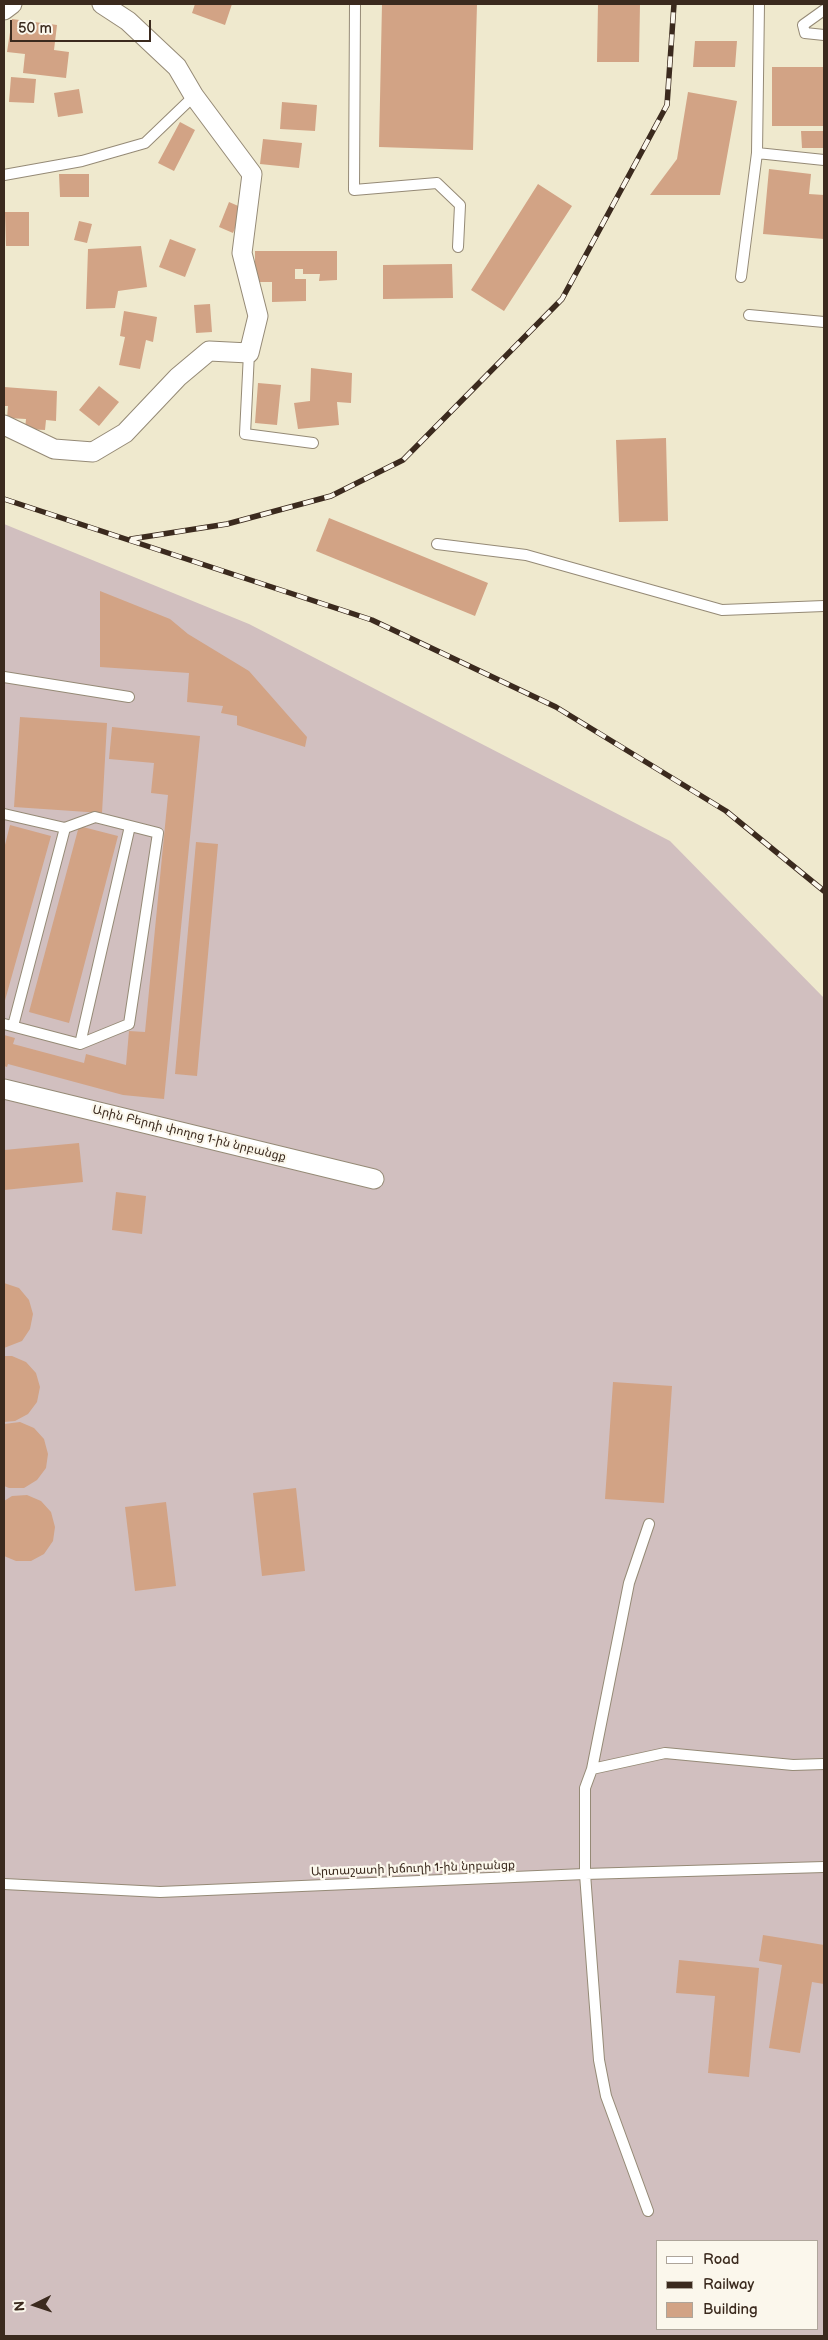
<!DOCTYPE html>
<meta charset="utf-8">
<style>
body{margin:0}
#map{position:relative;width:828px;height:2340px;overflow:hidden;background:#efe9ce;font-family:"Balsamiq Sans",sans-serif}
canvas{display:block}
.frame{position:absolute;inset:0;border:5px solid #3b2a1e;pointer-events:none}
.legend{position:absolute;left:656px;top:2240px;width:162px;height:90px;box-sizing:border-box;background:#fbf7ec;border:1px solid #aea59a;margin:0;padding:6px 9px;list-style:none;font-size:15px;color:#3b2a1e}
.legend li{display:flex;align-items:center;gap:10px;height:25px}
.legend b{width:25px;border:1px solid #aea59a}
.north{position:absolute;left:10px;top:2280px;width:50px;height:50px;-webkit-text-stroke:4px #fbf7ec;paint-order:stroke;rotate:266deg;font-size:14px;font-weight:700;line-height:20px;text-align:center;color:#3b2a1e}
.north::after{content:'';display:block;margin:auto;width:18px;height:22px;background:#3b2a1e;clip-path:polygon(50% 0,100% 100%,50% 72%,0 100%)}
.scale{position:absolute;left:10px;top:20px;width:141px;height:22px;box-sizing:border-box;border:2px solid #3b2a1e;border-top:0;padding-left:6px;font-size:15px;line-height:18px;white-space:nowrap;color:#3b2a1e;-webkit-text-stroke:4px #fbf7ec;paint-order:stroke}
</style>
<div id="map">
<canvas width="828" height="2340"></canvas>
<div class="frame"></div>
<ul class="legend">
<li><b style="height:6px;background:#fff"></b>Road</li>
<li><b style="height:6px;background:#3b2a1e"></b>Railway</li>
<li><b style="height:14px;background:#d2a385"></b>Building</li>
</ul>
<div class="north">N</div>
<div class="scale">50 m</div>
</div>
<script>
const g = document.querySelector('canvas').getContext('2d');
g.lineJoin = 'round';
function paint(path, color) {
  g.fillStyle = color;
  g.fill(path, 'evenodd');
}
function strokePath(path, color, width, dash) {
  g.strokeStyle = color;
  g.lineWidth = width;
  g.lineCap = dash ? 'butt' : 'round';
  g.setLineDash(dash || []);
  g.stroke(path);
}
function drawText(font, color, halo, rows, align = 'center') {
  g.font = font + ' "Balsamiq Sans","Noto Sans Armenian",sans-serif';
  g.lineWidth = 4.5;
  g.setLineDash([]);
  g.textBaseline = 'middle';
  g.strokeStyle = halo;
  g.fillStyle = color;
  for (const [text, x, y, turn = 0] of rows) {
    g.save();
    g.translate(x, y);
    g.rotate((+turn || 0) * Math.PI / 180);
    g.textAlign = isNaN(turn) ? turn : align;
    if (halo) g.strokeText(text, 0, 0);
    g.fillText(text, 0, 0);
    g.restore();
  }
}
paint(new Path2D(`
 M4,524L249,624L670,841L824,998V2336H4ZM657,2241H817V2329H657Z`), '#d1bfbf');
paint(new Path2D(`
 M195,4H232L225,25L192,13Z
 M382,4H477L473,150L379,147Z
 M598,4H640L639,62H597Z
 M12,19L57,25L54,50L69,52L66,78L23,73L25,54L7,52Z
 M695,41H737L735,67H693Z
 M772,67H824V126H772Z
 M11,77L36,79L34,103L9,102Z
 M79,89L83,113L58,117L54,93Z
 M688,92L737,101L720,195H650L677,159Z
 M282,102L317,105L315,131L280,129Z
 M180,122L195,130L174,171L158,163Z
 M801,131H824V148H802Z
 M263,139L302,143L299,168L260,164Z
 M769,169L811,174L809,194L824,195V239L763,234Z
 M59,174H89V197H60Z
 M538,184L572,206L504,311L471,290Z
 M229,202L243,208L233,233L219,227Z
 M5,212H29V246H6Z
 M79,221L92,224L87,243L74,240Z
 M170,239L196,249L185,277L159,267Z
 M141,246L147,287L118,291L115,308L86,309L88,249Z
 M255,251H337V280L319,281L320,274H303V269H295V279H306V301L272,302V282H255Z
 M452,264L453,298L383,299V265Z
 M210,304L212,332L196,333L194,305Z
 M124,311L157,317L153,342L146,340L140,369L119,365L125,337L120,336Z
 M311,368L352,373L351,403L337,402L339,425L298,429L294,403L310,401Z
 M258,383L281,385L277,425L255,423Z
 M99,386L119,402L99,426L79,410Z
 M4,387L57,391L56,421L46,420L45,430L25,429L26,419L7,418L8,406H4Z
 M666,438L668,521L619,522L616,440Z
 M329,518L488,583L475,616L316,551Z
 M100,591L170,619L188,634L249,671L307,737L305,747L237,725V716L221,713L223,706L187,702L189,673L100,667Z
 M20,717L107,723L102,813L14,807Z
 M112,727L200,736L164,1099L123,1095L8,1064L7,1067L4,1066V1035L15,1038L13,1044L84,1063L86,1054L126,1065L129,1031L145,1032L168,795L151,793L154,763L109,759Z
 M10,825L51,836L4,1004V849Z
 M79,826L118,836L69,1023L29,1012Z
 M196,842L218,844L197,1076L175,1074Z
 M79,1143L83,1182L4,1190V1150Z
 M116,1192L146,1196L142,1234L112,1230Z
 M4,1283L19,1288L29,1300L33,1314L30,1329L22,1341L4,1348Z
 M4,1356H12L26,1362L36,1373L40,1387L37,1402L28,1414L15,1421L4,1422Z
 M613,1382L672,1386L664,1503L605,1499Z
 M20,1422L34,1428L44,1439L48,1454L46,1468L37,1480L24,1488H9L4,1486V1424Z
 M296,1488L305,1571L262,1576L253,1493Z
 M27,1495L41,1501L51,1512L55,1527L53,1541L44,1554L31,1561H16L4,1556V1501L12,1496Z
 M166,1502L176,1586L135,1591L125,1507Z
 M763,1935L824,1945V1984L812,1982L800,2053L769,2048L782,1965L759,1961Z
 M679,1960L759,1968L749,2077L708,2073L715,1996L676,1993Z`), '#d2a385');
const lane = new Path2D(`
 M355,4L354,190L437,183L460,205L458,247
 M824,10L803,25L805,33L824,35
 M757,153L824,160
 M4,175L82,161L145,143L194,96
 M741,277L757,153L759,4
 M749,315L824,322
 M249,353L245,434L313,443
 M437,544L526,555L722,610L824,606
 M4,677L129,697
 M4,814L65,828L95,817L158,833L129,1024L80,1044
 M4,1024L80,1044L130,826
 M13,1026L65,828
 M592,1769L629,1583L649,1524
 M4,1884L160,1892L585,1874L824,1867
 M648,2211L606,2096L599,2060L585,1874V1788L592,1769L665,1753L793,1765L824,1764`);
const street = new Path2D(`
 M4,10L12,4
 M4,425L54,449L93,452L125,433L178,377L209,351L249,353L258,316L242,253L252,174L194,96L177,67L128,21L102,4
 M4,1089L374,1179`);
strokePath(lane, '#958a76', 12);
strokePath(street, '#958a76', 21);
strokePath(lane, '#fff', 10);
strokePath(street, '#fff', 19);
const rail = new Path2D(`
 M4,499L372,620L556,707L726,811L824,891
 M131,539L227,524L331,496L403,460L562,299L667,105L674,4`);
strokePath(rail, '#3b2a1e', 5.5);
strokePath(rail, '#fbf7ec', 4, [11]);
drawText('12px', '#3b2a1e', '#fbf7ec', [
 ["Արին Բերդի փողոց 1-ին նրբանցք",189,1134,14],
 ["Արտաշատի խճուղի 1-ին նրբանցք",413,1869,-2]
]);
</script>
